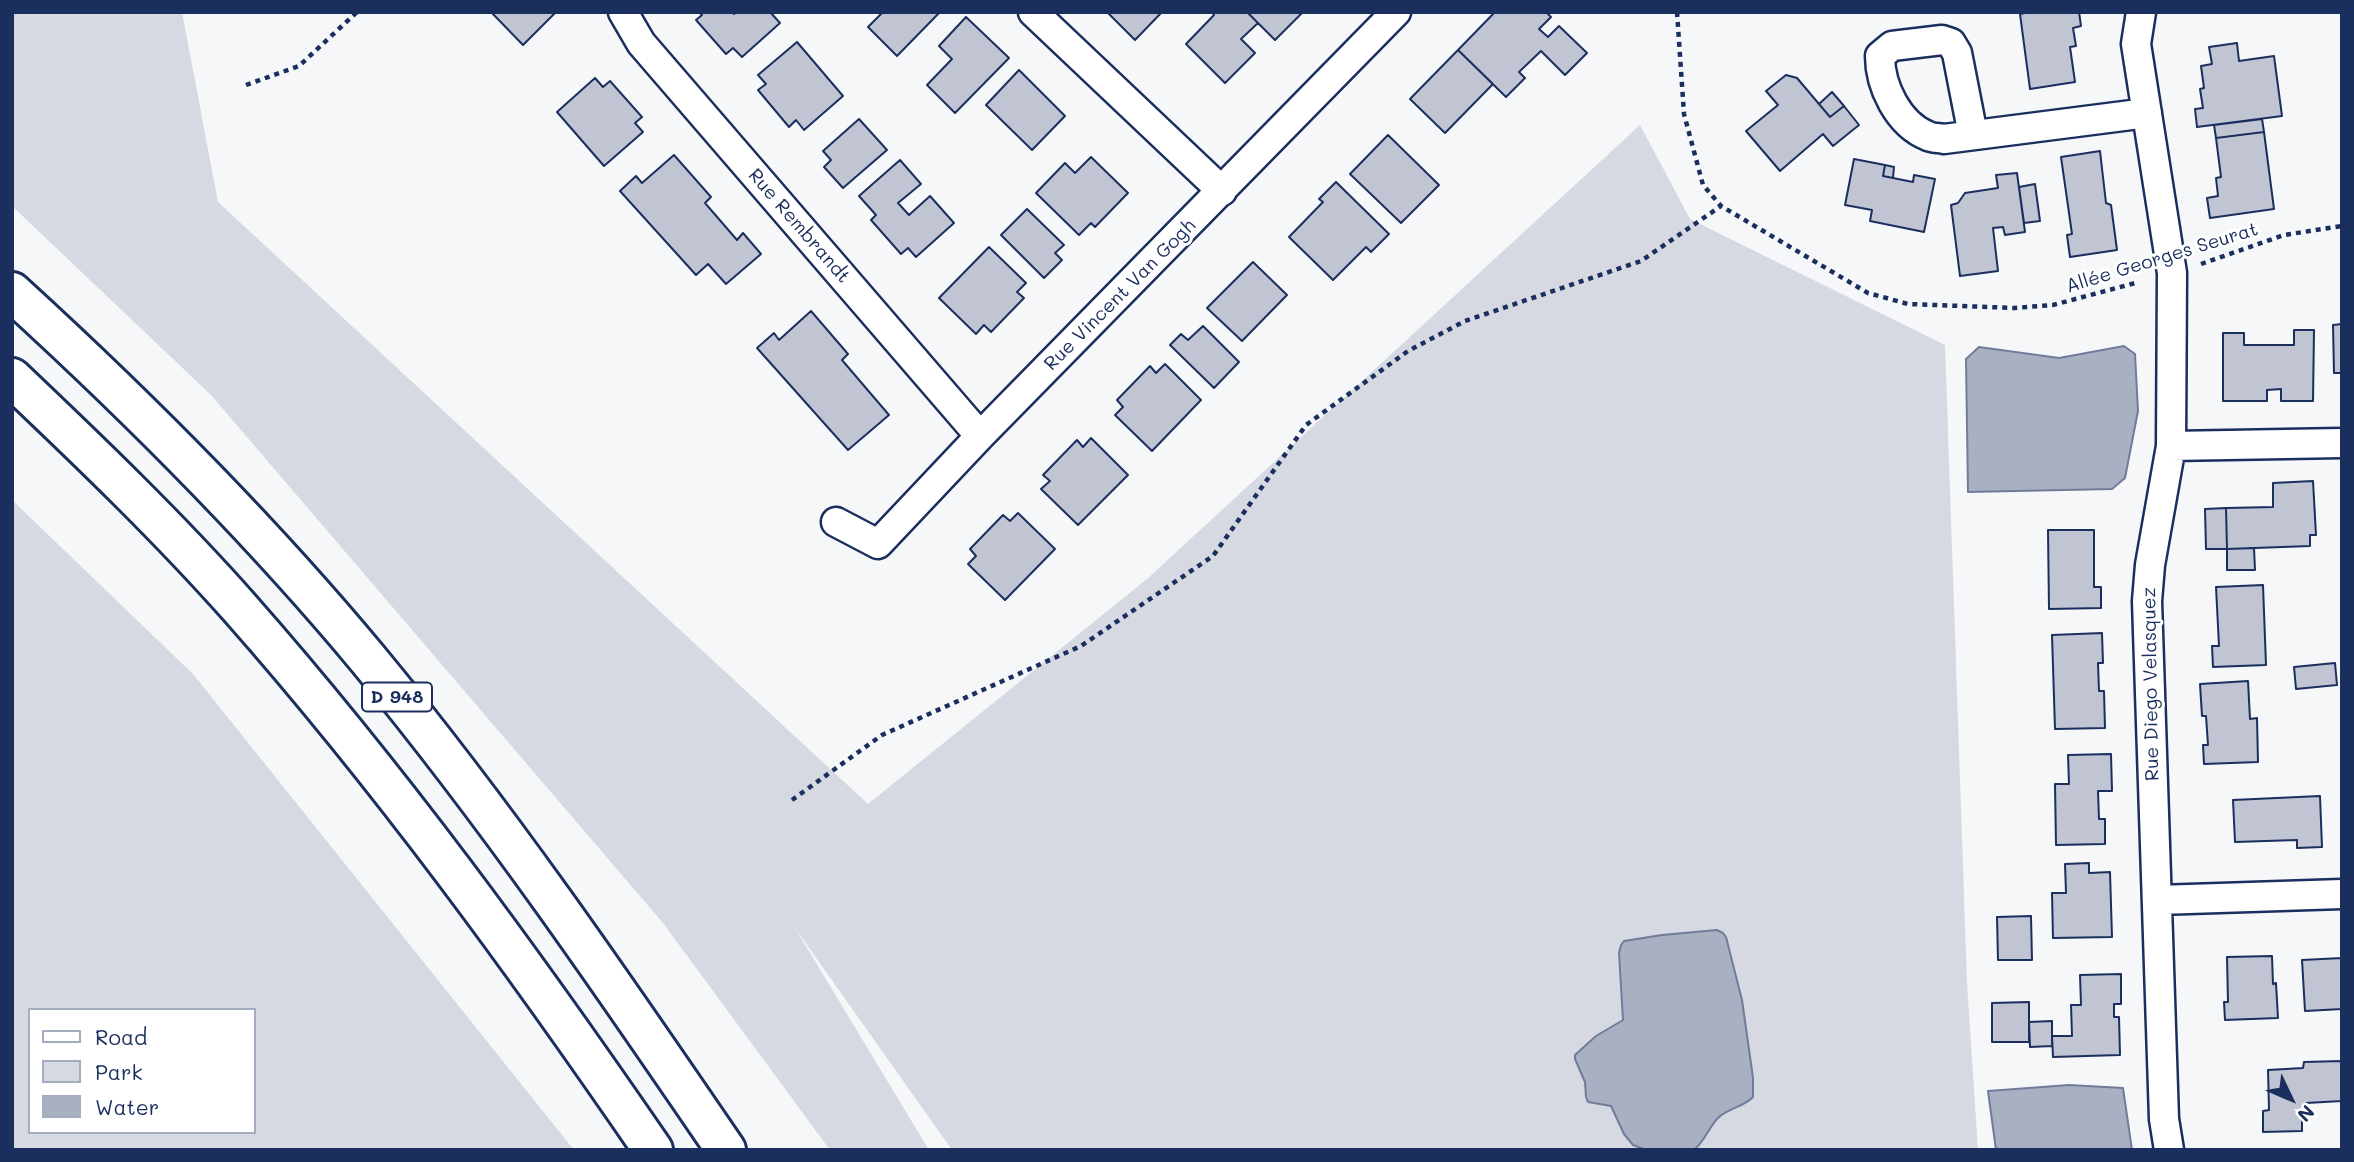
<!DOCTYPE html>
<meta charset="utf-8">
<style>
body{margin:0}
#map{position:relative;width:2354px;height:1162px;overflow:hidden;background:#f6f7f9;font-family:Mali,sans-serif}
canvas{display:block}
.frame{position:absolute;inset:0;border:14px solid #1b2f5e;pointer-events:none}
.legend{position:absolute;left:28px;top:1008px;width:228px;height:126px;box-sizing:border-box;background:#fff;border:2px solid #a4acbf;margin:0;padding:9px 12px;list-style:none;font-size:21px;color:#1b2f5e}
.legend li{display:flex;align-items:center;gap:14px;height:35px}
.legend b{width:35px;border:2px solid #a4acbf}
.north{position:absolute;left:2256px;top:1064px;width:70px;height:70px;-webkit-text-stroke:5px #fff;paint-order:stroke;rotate:134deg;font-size:19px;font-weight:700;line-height:28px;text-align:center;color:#1b2f5e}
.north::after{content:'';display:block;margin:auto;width:24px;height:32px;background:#1b2f5e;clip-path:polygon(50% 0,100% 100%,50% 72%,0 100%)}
</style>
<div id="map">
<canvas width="2354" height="1162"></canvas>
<div class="frame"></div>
<ul class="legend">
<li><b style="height:9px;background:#fff"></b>Road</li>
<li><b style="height:19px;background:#d6d9e2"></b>Park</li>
<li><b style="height:19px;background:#a9b0c1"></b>Water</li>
</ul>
<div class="north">N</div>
</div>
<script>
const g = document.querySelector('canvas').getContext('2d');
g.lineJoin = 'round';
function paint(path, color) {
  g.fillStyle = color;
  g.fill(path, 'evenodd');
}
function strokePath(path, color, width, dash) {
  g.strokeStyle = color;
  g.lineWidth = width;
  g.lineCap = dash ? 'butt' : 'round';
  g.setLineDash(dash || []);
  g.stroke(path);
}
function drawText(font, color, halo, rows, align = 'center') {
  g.font = font + ' Mali,sans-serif';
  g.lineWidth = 6;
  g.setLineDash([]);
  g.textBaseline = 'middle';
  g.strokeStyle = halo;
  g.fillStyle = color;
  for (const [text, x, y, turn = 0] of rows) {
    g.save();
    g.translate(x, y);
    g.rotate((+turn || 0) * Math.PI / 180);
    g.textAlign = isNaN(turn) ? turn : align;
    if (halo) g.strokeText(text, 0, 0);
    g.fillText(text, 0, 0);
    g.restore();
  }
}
paint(new Path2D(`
 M12,12H182L218,202L868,804L1147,579L1640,125L1690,219L1945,345L1967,983L1978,1150H952L795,928L929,1150H830L663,923L211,395L12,206Z
 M12,500L193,674L574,1150H12ZM30,1010H254V1132H30Z`), '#d6d9e2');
const water = new Path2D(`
 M2124,346L2135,354L2138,411L2125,478L2112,489L1968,492L1966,359L1979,347L2059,358Z
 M1717,930L1723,933L1726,937L1742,1000L1753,1078V1097C1744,1107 1728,1108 1718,1118C1709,1127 1705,1141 1694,1150H1646L1633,1145L1624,1134L1611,1106L1588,1102L1586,1097L1585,1082L1575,1059V1055L1596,1036L1623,1020L1619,953L1621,945L1624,941L1662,935Z
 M2069,1085L2123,1088L2132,1150H1996L1988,1091Z`);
paint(water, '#a9b0c1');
strokePath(water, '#707c99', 2);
const building = new Path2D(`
 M491,12H556L523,45Z
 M699,12H732L734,14L736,12H770L780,23L742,57L733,48L726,54L696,20L702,15Z
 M883,12H940L897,56L868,27Z
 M1107,12H1162L1135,40Z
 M1212,12H1247L1258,23L1241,39L1255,53L1225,83L1186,44L1214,15Z
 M1247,12H1303L1275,40Z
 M1495,12H1546L1551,17L1539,29L1548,37L1559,26L1587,53L1565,75L1541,51L1519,72L1525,78L1506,97L1458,50Z
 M2030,12H2079L2081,26L2073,28L2076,46L2070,47L2075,82L2030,89L2020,14Z
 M966,17L1009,58L955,113L927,85L952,59L939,46Z
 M797,42L843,96L804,130L796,120L789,127L758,90L766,84L758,75Z
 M2237,43L2239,61L2274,56L2282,116L2197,127L2195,109L2203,108L2200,89L2204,88L2201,66L2212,64L2209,47Z
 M1458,50L1493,84L1445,133L1410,99Z
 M1019,70L1065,116L1032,150L986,105Z
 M1786,75L1797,78L1830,117L1844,106L1859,125L1833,146L1823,134L1780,171L1746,131L1778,105L1766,91Z
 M595,78L603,87L610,81L642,117L635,123L643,132L604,166L557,112Z
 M1832,92L1844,106L1830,117L1819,104Z
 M859,119L887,150L843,188L824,167L831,160L823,151Z
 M2262,119L2264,132L2216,138L2214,125Z
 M2264,132L2274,209L2210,218L2207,198L2218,196L2216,178L2221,177L2216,138Z
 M1388,135L1439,185L1401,223L1350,174Z
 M2100,151L2106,203L2111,205L2117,250L2070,257L2067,235L2072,234L2061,157Z
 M674,155L711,197L705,203L737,240L743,233L761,254L726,284L708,264L696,275L620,191L636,176L642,183Z
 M1091,157L1128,193L1095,227L1091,223L1079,235L1036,193L1065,163L1075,173Z
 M1854,159L1885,165L1883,176L1913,182L1914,175L1935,179L1924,232L1870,221L1872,210L1845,205Z
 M900,160L921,184L898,203L909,215L930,196L954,223L916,257L908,248L901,254L871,220L876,215L859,196Z
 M1885,165L1894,167L1893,178L1883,176Z
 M2017,173L2025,232L2005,235L2003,227L1993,228L1998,271L1960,276L1951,205L1958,203L1965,193L1998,188L1996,175Z
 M1336,182L1389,234L1371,252L1366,247L1333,280L1289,237L1323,202L1319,199Z
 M2035,184L2040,221L2024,223L2019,187Z
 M1027,209L1064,245L1055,253L1062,260L1044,278L1001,235Z
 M989,247L1026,283L1017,292L1024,298L991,332L984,325L976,334L939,298Z
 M1253,262L1287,295L1242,341L1207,308Z
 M811,311L848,354L842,360L889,415L848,450L757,348L774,333L779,340Z
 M2342,324V373H2334L2333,325Z
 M1203,326L1239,362L1214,388L1170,345L1181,334L1188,340Z
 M2294,330H2314L2313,401H2281V389L2267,390V401H2223V333H2244V345H2294Z
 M1165,364L1201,400L1152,451L1115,415L1123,407L1117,400L1150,366L1156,373Z
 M1091,438L1128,475L1078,525L1041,489L1050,481L1043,475L1077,440L1083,447Z
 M2313,481L2316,535H2310V546L2227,549L2226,508L2273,507V483Z
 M2226,508L2227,549H2206L2205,509Z
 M1018,513L1055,549L1005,600L968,564L976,556L970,549L1003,515L1010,521Z
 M2048,530H2094V587H2101V608L2049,609Z
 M2254,548L2255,570H2227V549Z
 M2263,585L2266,665L2213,667L2212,646H2219L2216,587Z
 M2102,633L2103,663H2098L2099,691H2104L2105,728L2055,729L2052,635Z
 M2335,663L2337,685L2296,689L2294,667Z
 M2248,681L2250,719L2257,718L2258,762L2204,764L2203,745H2208L2206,716H2202L2200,684Z
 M2111,754L2112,791H2098L2099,819H2105V844L2056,845L2055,784H2069L2068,755Z
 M2320,796L2322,847L2297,848V840L2235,842L2233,800Z
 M2089,863V873L2110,872L2112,937L2053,938L2052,893H2066L2065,864Z
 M2031,916L2032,960H1998L1997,917Z
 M2341,950H2342V1009L2305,1011L2302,960L2342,958Z
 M2272,956L2273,984L2276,983L2278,1018L2225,1020L2224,1002H2228L2227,957Z
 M2121,974V1004H2114V1017H2119L2120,1055L2053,1057L2052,1036H2072L2071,1005H2081L2080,975Z
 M2029,1002V1042H1992V1003Z
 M2052,1021V1046L2030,1047L2029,1022Z
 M2342,1061V1101L2306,1103V1109H2302V1131L2263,1132V1111L2269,1110L2268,1070L2303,1068L2304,1062Z`);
paint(building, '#c0c4d3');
strokePath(building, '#1b2f5e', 2);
const street = new Path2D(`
 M623,12L641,43L980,436
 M1033,12L1222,191
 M2141,12L2136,44L2172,273L2171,446L2150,565L2147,601L2164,1119L2169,1150
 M1973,135L1957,53L1951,43L1942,40L1892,46L1880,56C1880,86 1898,124 1928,136C1932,138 1939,138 1944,139L2147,113
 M2171,446L2342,443
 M836,522L878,544L980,436L1396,12
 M2158,900L2342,894`);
const highway = new Path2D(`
 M12,292C138,407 259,528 368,659C497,815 612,983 726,1150
 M12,378C90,452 168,527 239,607C390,778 524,962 653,1150`);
strokePath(street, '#1b2f5e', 33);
strokePath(highway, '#1b2f5e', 44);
strokePath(new Path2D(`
 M1677,12L1684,114L1703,185L1721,206L1868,293L1908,304L2014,308L2053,305L2139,282
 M246,85L299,66L357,12
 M2201,264L2284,235L2342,226
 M792,800L882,735L1081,646L1213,556L1306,425L1408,351L1465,321L1641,261L1721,206`), '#1b2f5e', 4.5, [5, 5]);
strokePath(street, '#fff', 28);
strokePath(highway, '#fff', 38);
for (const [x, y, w] of [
 [397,697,70]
]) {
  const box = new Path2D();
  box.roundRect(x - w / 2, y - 14.5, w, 29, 5);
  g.fillStyle = '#fff';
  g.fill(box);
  strokePath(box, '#1b2f5e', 2);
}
drawText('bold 18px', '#1b2f5e', null, [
 ["D 948",397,697]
]);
drawText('19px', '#1b2f5e', '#fff', [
 ["Rue Rembrandt",799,226,49],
 ["Allée Georges Seurat",2162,258,-17],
 ["Rue Vincent Van Gogh",1120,295,-45],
 ["Rue Diego Velasquez",2151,684,-91]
]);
</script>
